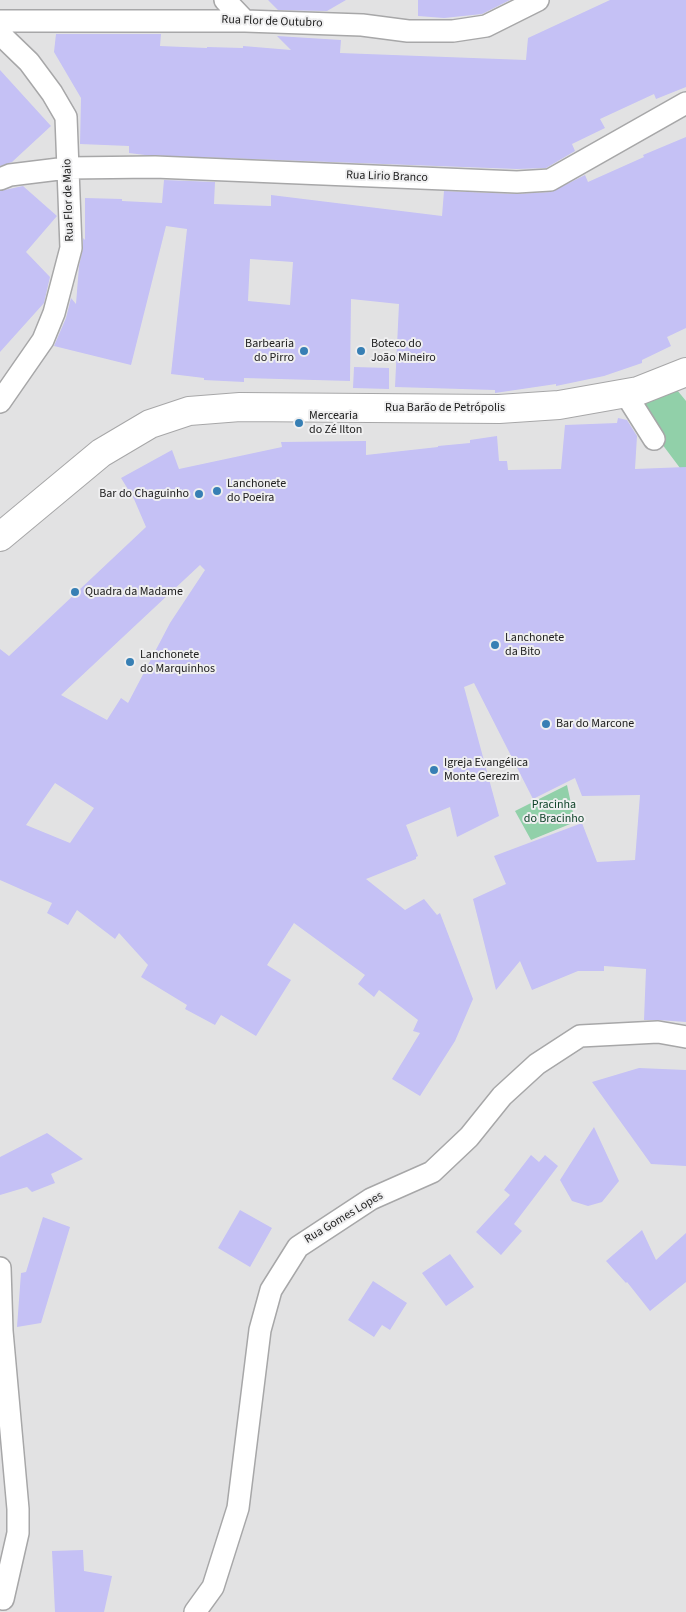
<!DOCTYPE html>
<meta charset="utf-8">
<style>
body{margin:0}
canvas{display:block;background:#e2e2e3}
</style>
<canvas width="686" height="1612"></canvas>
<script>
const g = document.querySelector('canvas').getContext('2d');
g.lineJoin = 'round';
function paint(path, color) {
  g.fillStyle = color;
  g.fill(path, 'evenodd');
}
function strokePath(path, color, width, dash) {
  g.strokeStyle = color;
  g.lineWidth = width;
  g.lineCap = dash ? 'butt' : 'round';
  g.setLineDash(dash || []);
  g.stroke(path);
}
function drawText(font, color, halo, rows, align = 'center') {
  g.font = font + ' "Source Sans 3",sans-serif';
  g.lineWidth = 4;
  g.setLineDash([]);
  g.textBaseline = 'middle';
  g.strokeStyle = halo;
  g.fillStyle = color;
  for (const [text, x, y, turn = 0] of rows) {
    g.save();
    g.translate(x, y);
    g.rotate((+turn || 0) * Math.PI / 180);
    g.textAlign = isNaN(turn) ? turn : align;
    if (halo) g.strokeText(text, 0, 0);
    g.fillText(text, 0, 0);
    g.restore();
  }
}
paint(new Path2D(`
 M677,390L686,401V476L635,408Z
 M567,785L575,822L531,840L515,811Z`), '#91d0a9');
paint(new Path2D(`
 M268,0H346L327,11L278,10Z
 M418,0H510L482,14L444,18L418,16Z
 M610,0H686V87L656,99L654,94L600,119L605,128L572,144L575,151L546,168L517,169L145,155L129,153V146L80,144L81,98L54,52L56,34H161L160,46L207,48V47L243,48V46L291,50L277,36L341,40L340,53L526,60L528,38Z
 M0,70L51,126L12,162L0,166Z
 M686,137V328L667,337L671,346L642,360V363L604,376L556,386V384L495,393V390L395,387L399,304L351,299L350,381L244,378V382L204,380V378L171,374L187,229L166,226L131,365L54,346L66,318L71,298L76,304L79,266L83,248V238L85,240V198L122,199V201L162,203L164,180L215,182L214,204L271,206V195L442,216L444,191L516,194L551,192L585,175L588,182L644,157L643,155ZM250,259L293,262L290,305L248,301Z
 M23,186L57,216L26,252L50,277L44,303L0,352V191Z
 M354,367L389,368V389L353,388Z
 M618,418L627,420L637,436L635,469L686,467V1022L658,1020H644L646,969L604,966V971H578L532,990L520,961L496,990L473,899L506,884L494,856L582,823L597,862L635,860L640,795L582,796L575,778L533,799L474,683L464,687L499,816L457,837L450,807L406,825L418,856L416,857V859L366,879L405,910L424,899L437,915L440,913L473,999L455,1041L420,1096L392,1079L420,1033L413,1031L418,1020L379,990L374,997L358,984L365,975L294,923L267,965L291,980L256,1036L221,1015L215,1025L185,1009L187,1005L141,977L148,965L119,933L115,939L77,910L68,925L47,913L52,903L0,880V649L9,656L146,527L134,499L121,478L172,450L179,469L282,447L281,442L366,441V455L438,447V446L470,443V440L497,436L499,461H507L508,470L561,469L565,425L617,423ZM200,565L205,570L170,623L128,703L121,698L107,720L61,695ZM55,783L94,808L70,843L26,825Z
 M639,1068L686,1070V1166L651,1164L592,1082Z
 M594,1127L619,1181L602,1202L588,1206L572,1201L560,1180Z
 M47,1133L83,1159L51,1174L55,1183L32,1192L27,1187L0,1195V1157Z
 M531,1155L539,1162L545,1155L558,1166L514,1224L522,1231L501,1255L476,1232L510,1195L504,1190Z
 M240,1210L272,1228L250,1267L218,1248Z
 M43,1217L70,1227L41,1323L17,1327L21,1273L26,1272Z
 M642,1230L656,1260L686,1233V1282L650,1311L627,1282L626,1283L606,1261Z
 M450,1254L474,1287L446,1306L422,1273Z
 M373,1281L407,1303L390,1330L382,1325L374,1337L348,1320Z
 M83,1550L84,1571L112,1576L104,1612H55L52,1551Z`), '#c5c1f5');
const minor = new Path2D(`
 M225,0L245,21
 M0,21H245L362,25L408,31H453L486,26L538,0
 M0,34L29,62L52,93L66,117L71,248L54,313L43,340L0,402
 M0,179L10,175L67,168L155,167L517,182L550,180L686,103
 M625,393L654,439
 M0,1268L2,1331L18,1509V1533L3,1599
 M195,1612L213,1587L238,1508L260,1330L271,1290L298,1247L371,1199L432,1172L469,1137L502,1096L537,1064L580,1036L658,1032L686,1037`);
const tertiary = new Path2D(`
 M0,537L101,453L150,424L189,411L240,407L499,409L559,405L638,391L686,372`);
strokePath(minor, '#a7a7a8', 24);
strokePath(tertiary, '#a7a7a8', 30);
strokePath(minor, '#fff', 21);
strokePath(tertiary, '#fff', 28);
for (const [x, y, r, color] of [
 [304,351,5,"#377fb4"],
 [361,351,5,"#377fb4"],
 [299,423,5,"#377fb4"],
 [217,491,5,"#377fb4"],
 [199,494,5,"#377fb4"],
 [75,592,5,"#377fb4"],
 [495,645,5,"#377fb4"],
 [130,662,5,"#377fb4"],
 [546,724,5,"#377fb4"],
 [434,770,5,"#377fb4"]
]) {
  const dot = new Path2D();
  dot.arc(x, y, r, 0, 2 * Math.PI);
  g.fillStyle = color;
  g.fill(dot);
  strokePath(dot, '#efeff0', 2);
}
drawText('12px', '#202020', '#efeff0', [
 ["Rua Flor de Outubro",272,22,2],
 ["Rua Lirio Branco",387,177,2],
 ["Rua Flor de Maio",69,200,-92],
 ["Rua Barão de Petrópolis",445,408],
 ["Rua Gomes Lopes",344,1218,-31]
]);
drawText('12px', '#202020', '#efeff0', [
 ["Barbearia",294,344,"right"],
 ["do Pirro",294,358,"right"],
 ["Boteco do",371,344],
 ["João Mineiro",371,358],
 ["Mercearia",309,416],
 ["do Zé Ilton",309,430],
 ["Lanchonete",227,484],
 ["do Poeira",227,498],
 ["Bar do Chaguinho",189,494,"right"],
 ["Quadra da Madame",85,592],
 ["Lanchonete",505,638],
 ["da Bito",505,652],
 ["Lanchonete",140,655],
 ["do Marquinhos",140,669],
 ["Bar do Marcone",556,724],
 ["Igreja Evangélica",444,763],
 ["Monte Gerezim",444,777]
], 'left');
drawText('12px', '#0f4329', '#efeff0', [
 ["Pracinha",554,805],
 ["do Bracinho",554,819]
]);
</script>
